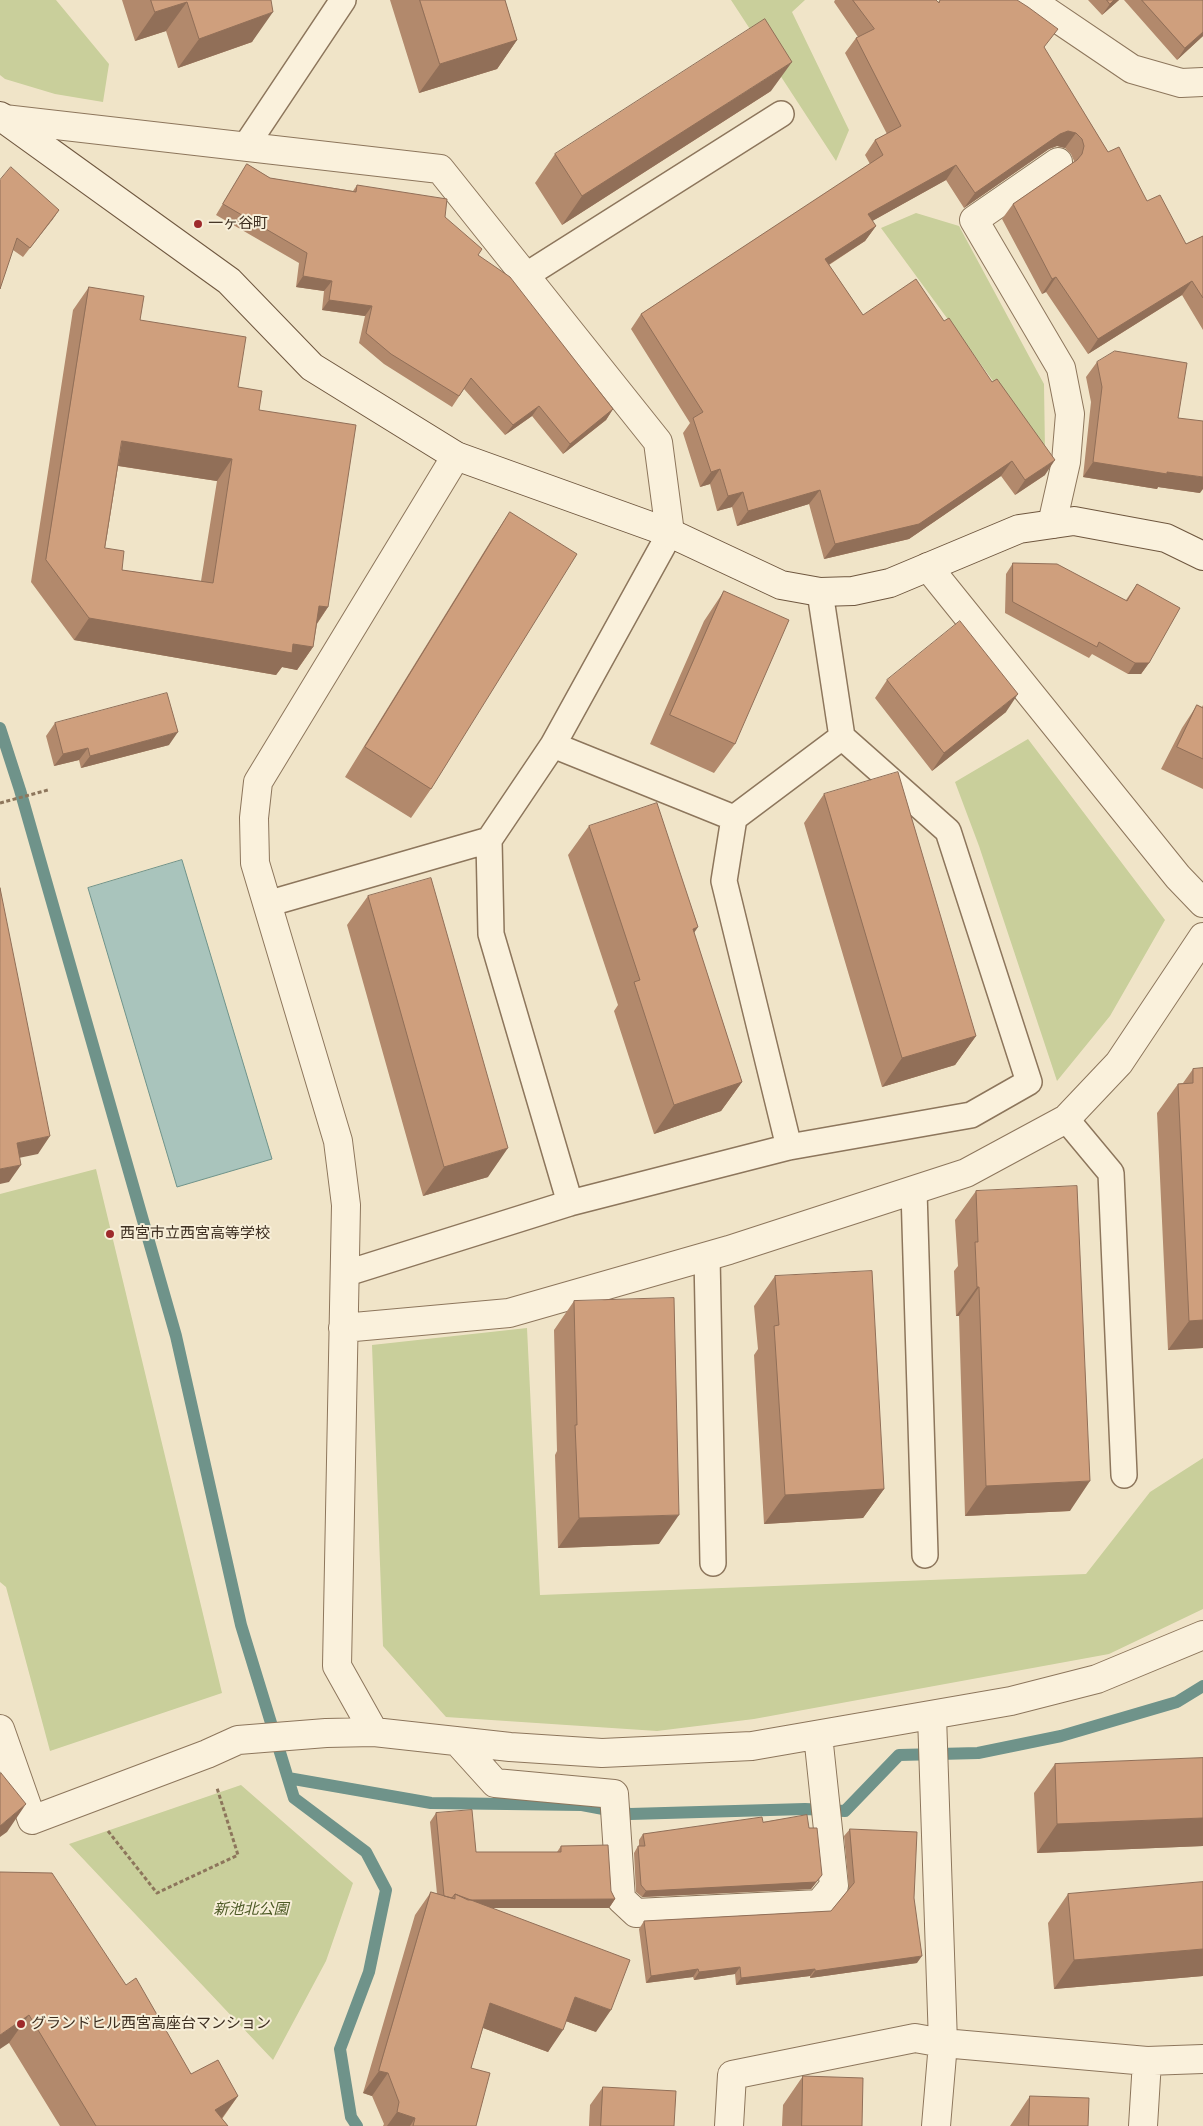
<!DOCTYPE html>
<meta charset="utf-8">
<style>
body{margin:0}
canvas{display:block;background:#f0e4c8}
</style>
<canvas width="1203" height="2126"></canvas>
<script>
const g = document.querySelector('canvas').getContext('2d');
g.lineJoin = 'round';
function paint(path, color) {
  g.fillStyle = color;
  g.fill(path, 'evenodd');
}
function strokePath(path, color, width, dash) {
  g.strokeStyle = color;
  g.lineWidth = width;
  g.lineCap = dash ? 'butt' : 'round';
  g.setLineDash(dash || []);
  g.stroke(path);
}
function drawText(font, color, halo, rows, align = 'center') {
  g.font = font + ' Bitter,"Noto Sans JP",serif';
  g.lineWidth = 4;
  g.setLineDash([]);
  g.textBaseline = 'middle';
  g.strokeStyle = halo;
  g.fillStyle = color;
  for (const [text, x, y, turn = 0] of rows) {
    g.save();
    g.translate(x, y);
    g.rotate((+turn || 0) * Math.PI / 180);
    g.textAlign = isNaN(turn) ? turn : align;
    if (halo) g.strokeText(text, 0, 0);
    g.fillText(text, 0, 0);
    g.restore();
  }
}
paint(new Path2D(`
 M0,0H56L109,64L103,102L55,94L5,79L0,75Z
 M731,0H805L792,12L849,130L836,161Z
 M916,213L959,226L1044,384L1045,452L881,228Z
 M1028,739L1165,920L1110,1016L1057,1081L979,846L955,782Z
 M96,1169L222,1693L50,1751L6,1587L0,1582V1194Z
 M527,1328L540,1595L1086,1574L1150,1492L1203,1458V1609L1109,1654L754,1719L657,1731L446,1717L383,1646L372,1345Z
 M241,1785L353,1883L326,1961L273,2060L69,1844Z`), '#c9cf9b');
const water = new Path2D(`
 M182,860L272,1159L177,1187L88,888Z`);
paint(water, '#a9c4bc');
strokePath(water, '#6f938a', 1);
strokePath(new Path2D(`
 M0,728L20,790L176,1336L241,1625L294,1798L366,1852L386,1890L369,1972L340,2049L351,2117L357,2126
 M288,1778L431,1803L582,1805L630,1814L805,1809L845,1811L899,1755L978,1753L1061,1736L1177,1702L1203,1686`), '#6f938a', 12);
const lane = new Path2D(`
 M245,147L343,0
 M525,276L781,114
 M553,745L734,818
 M267,904L489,840
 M1066,1119L1111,1173L1124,1475
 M789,1147L724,881L734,818L842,737
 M914,1191L925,1555
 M570,1203L491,934L489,840L553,745L670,533
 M707,1256L713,1563
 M344,1274L570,1203L789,1147L971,1115L1029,1082L948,831L842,737L820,592`);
const street = new Path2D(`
 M1030,0L1132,69L1181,83L1203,82
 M4,119L440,169L658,442L670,533
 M1052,524L1066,462L1070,414L1061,368L974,220L1058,162
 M928,567L1178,877L1203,903
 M343,1328L509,1313L729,1250L966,1173L1066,1119L1119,1063L1203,937
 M0,1729L32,1820L207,1754L238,1740L326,1733L374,1732L510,1747L602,1753L752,1746L1011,1701L1097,1679L1203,1635
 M374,1732L337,1666L346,1205L338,1141L255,863L254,818L258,782L456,456
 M457,1741L495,1783L614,1794L621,1899L636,1913L819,1904L834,1886L818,1735
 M729,2126L732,2075L915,2038L943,2043L932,1716
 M936,2126L943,2043L1147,2061L1203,2059
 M1143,2126L1147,2061`);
const secondary = new Path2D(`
 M0,116L229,281L312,367L456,456L670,533L781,585L820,592L853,591L890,583L1019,529L1074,521L1166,538L1203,556`);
strokePath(lane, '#8d765c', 28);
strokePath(street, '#8d765c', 30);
strokePath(secondary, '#6f573f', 30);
strokePath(new Path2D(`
 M0,803L48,790
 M108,1831L157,1893L238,1855L217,1788`), '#8d765c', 3, [4, 2.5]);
strokePath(lane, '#faf1dc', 25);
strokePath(street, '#faf1dc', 28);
strokePath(secondary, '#faf1dc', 28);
paint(new Path2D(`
 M122,0H271L252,42L178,68L166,31L135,41Z
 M390,0H505L517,40L497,69L419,93Z
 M835,0H936L938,2L940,0H1017L1044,48L1108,152L1147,201L1186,244L1203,236V330L1182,295L1088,354L1046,292L1042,294L1002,219L1013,204L1073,163L1074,161L1071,154L1065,148L1057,146L1049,149L964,208L946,180L872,221L876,226L865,241L829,265L863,315L1045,475L1015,495L1001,476L909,539L824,559L809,504L737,526L732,507L717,511L710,484L700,487L683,433L690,423L631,329L641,314L870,164L865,155L875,140L887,134L845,53L856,38L858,37L834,2Z
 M1088,0H1119L1102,15Z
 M1124,0H1203V36L1177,60Z
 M771,91L562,225L535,183L555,154Z
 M247,164L270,178L353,191L357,185L445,217L613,409L606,420L563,454L532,416L505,435L464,389L452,407L384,364L359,343L365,316L322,310L324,291L296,287L299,263L216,215L240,175Z
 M0,180L59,210L23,257L13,250Z
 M89,287L140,320L238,387L259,410L328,607L317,624L313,647L297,670L282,667L276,675L74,640L31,582L73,310ZM118,466L217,481L201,581L122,570L105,548Z
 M1097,362L1178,418L1200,493L1158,487L1157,489L1083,477L1091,402L1086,377Z
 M510,512L431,789L411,818L345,777L490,542Z
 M1013,563L1126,600L1137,584L1149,663L1141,674H1128L1092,654L1089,658L1005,613L1006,574Z
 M724,591L735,744L714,773L650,744L704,621Z
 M887,680L1006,712L932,771L875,698Z
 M1197,705L1202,707L1203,705V789L1161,769L1182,728Z
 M55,723L169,745L81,768L79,760L54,766L46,736Z
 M824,794L976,1036L955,1065L882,1087L804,823Z
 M589,826L694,933L742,1082L721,1111L654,1134L614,1011L618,1005L568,855Z
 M368,896L488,1177L423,1196L347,925Z
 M1203,1068V1348L1168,1350L1157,1113L1178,1084L1183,1083L1193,1069Z
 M976,1191L1070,1511L965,1516L959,1316H956L954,1271L958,1266L955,1220Z
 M775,1276L884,1489L863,1518L764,1524L754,1355L758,1349L754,1306Z
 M574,1301L659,1544L558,1548L555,1455L557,1451L554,1330Z
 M1203,1758V1846L1037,1853L1034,1793L1055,1764Z
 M436,1813L476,1852H557L561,1846L611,1891L615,1899L609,1908H491L596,2032L566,2021L548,2052L483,2028L471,2068L476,2126H383L384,2124L372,2096L363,2093L415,1915L431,1892L437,1894L430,1822Z
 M763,1822L809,1828L822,1875L811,1889L642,1897L636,1892L634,1853L638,1846H639V1840L643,1834Z
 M850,1829L914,1898L917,1963L810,1978V1976L736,1985L735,1974L694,1980L693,1977L646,1983L639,1929L644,1921L831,1911L849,1889L844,1836Z
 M0,1872L126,1985L191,2074L238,2096L222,2119L228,2126H60L9,2043Z
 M1203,1882V1976L1054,1989L1048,1923L1068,1894Z
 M803,2076L862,2126H782L783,2105Z
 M603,2087L674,2126H589L590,2105Z
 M1030,2096L1088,2126H1010Z`), '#b2896c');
paint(new Path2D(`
 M1114,0H1119L1102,15L1110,4Z
 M187,2L166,31L135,41L155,12Z
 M273,12L252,42L178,68L199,39Z
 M1203,32V36L1177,60L1185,48Z
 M517,40L497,69L419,93L440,64Z
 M792,62L771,91L562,225L582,196Z
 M1068,131L1076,133L1065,148L1057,146L1049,149L964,208L975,193L1060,134Z
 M956,165L946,180L858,229L868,214Z
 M59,210L53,219L23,257L30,248Z
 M876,226L865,241L814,274L825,259Z
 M303,276L332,281L324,291L296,287Z
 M1056,277L1046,292L1042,294L1052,279Z
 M1192,281L1182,295L1088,354L1098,339Z
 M329,300L372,306L365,316L322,310Z
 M539,406L532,416L505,435L513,425Z
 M613,409L606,420L563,454L570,444Z
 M122,441L232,459L217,481L106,464Z
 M1055,460L1045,475L1015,495L1025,480Z
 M1012,461L1001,476L909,539L824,559L835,544Z
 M1093,462L1203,477V489L1200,493L1158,487L1157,489L1083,477Z
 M720,469L710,484L700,487L711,472Z
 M820,490L809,504L737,526L748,511Z
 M743,492L732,507L717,511L728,496Z
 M319,606L328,607L313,629Z
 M89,618L293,644L313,647L297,670L282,667L276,675L74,640Z
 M1135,663H1149L1141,674H1128Z
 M1018,694L1006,712L932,771L944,753Z
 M178,732L169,745L81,768L90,756Z
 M88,748L79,760L54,766L63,754Z
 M698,927L678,957L693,929Z
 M976,1036L955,1065L882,1087L902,1058Z
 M742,1082L721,1111L654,1134L674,1105Z
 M50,1136L38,1154L4,1161L17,1143Z
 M508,1148L488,1177L423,1196L444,1167Z
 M21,1165L9,1182L0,1184V1169Z
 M977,1287H979L959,1316H956Z
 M1203,1320V1348L1168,1350L1189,1321Z
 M1090,1481L1070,1511L965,1516L986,1486Z
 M884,1489L863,1518L764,1524L785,1495Z
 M679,1515L659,1544L558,1548L579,1518Z
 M26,1804L7,1832L0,1837V1826Z
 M1203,1818V1846L1037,1853L1057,1824Z
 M822,1875L811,1889L642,1897L646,1891Z
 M615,1899L609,1908H449L455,1900Z
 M1203,1949V1976L1054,1989L1074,1960Z
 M922,1956L917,1963L810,1978L815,1971Z
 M740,1967L735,1974L694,1980L699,1972Z
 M698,1969L693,1977L646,1983L651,1976Z
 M815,1969L810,1976L736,1985L741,1978Z
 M575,1997L611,2010L596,2032L560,2019Z
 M490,2003L563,2030L548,2052L475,2025Z
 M29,2015L9,2043L0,2049V2035Z
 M379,2071L388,2073L372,2096L363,2093Z
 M238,2096L218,2123L215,2110Z
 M397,2112L415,2118L410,2126H387Z`), '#916f58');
const building = new Path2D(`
 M151,0H271L273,12L199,39L187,2L155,12Z
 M420,0H505L517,40L440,64Z
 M853,0H936L939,3L940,0H1017L1028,7L1058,29L1044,47L1108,152L1119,147L1147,201L1160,195L1186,244L1203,236V298L1192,281L1098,339L1056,277L1052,279L1013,204L1077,160L1082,154L1084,146L1082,139L1076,133L1068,131L1060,134L975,193L956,165L868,214L876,226L825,259L863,315L916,279L944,321L949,318L992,382L997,379L1055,460L1025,480L1012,461L919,524L835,544L820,490L748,511L743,492L728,496L720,469L711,472L693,418L703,412L641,314L883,155L875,140L901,126L856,38L874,29Z
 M1107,0H1114L1110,4Z
 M1142,0H1203V32L1185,48Z
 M765,19L792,62L582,196L555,154Z
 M247,164L270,178L356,192L357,185L447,199L445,217L482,249L478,255L510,277L613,409L570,444L539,406L513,425L471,378L459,396L391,354L366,333L372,306L329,300L332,281L303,276L307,253L223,204Z
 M11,167L59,210L30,248L17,238L0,289V180Z
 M89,287L144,296L140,320L246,337L238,387L262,391L259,410L356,425L328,607L319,606L313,647L293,644L292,653L89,618L46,560ZM122,441L232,459L213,583L122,570L124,551L105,548Z
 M1115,351L1187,363L1178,418L1203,421V477L1167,472V474L1093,462L1102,387L1097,362Z
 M510,512L577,554L431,789L365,747Z
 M1013,563L1057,564L1127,601L1137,584L1180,608L1149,663H1135L1099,642L1097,647L1013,602Z
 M724,591L789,620L735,744L670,715Z
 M960,621L1018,694L944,753L887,680Z
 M167,693L178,732L90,756L88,748L63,754L55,723Z
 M1197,705L1203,708V759L1177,747Z
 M898,772L976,1036L902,1058L824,794Z
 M657,803L698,927L693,929L742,1082L674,1105L634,982L640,980L589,826Z
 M431,878L508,1148L444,1167L368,896Z
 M0,888L50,1136L17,1143L21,1165L0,1169Z
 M1203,1068V1320L1189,1321L1178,1084L1193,1083V1069Z
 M1077,1186L1090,1481L986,1486L979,1287H977L975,1242H978L976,1191Z
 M872,1271L884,1489L785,1495L774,1326L779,1325L775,1276Z
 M674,1298L679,1515L579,1518L575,1425H577L574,1301Z
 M1203,1758V1818L1057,1824L1055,1764Z
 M1,1773L26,1804L0,1826V1774Z
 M472,1810L476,1852H561V1846L608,1845L611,1891L615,1899L468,1900L455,1894L452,1898L444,1896L436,1813Z
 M807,1815L809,1828H817L822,1875L816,1882L646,1891L641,1885L638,1846H645L643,1834L762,1817L763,1822Z
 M850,1829L917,1832L914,1898L922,1956L815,1971V1969L741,1978L740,1967L699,1972L698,1969L651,1976L644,1921L831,1911L854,1883Z
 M0,1872L52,1873L126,1985L136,1978L191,2074L218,2060L238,2096L215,2110L228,2126H96L29,2015L0,2035Z
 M1203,1882V1949L1074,1960L1068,1894Z
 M431,1892L455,1899V1894L630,1960L611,2010L575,1997L563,2030L490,2003L471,2068L490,2073L476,2126H413L415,2118L397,2112L399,2102L388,2073L379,2071Z
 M803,2076L863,2078L862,2126H802Z
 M603,2087L676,2091L674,2126H601Z
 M1030,2096L1089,2098L1088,2126H1029Z`);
paint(building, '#cf9f7d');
strokePath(building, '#916f58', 1);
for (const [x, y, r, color] of [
 [198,224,5,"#9e2a2b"],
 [110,1234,5,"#9e2a2b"],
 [21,2024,5,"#9e2a2b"]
]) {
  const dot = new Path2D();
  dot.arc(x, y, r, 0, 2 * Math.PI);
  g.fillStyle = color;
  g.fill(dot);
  strokePath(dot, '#f7eed8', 2);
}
drawText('15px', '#3d2e20', '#f7eed8', [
 ["一ヶ谷町",208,224],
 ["西宮市立西宮高等学校",120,1234],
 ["グランドヒル西宮高座台マンション",31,2024]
], 'left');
drawText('italic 15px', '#4d5a26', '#f7eed8', [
 ["新池北公園",251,1910]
]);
</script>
